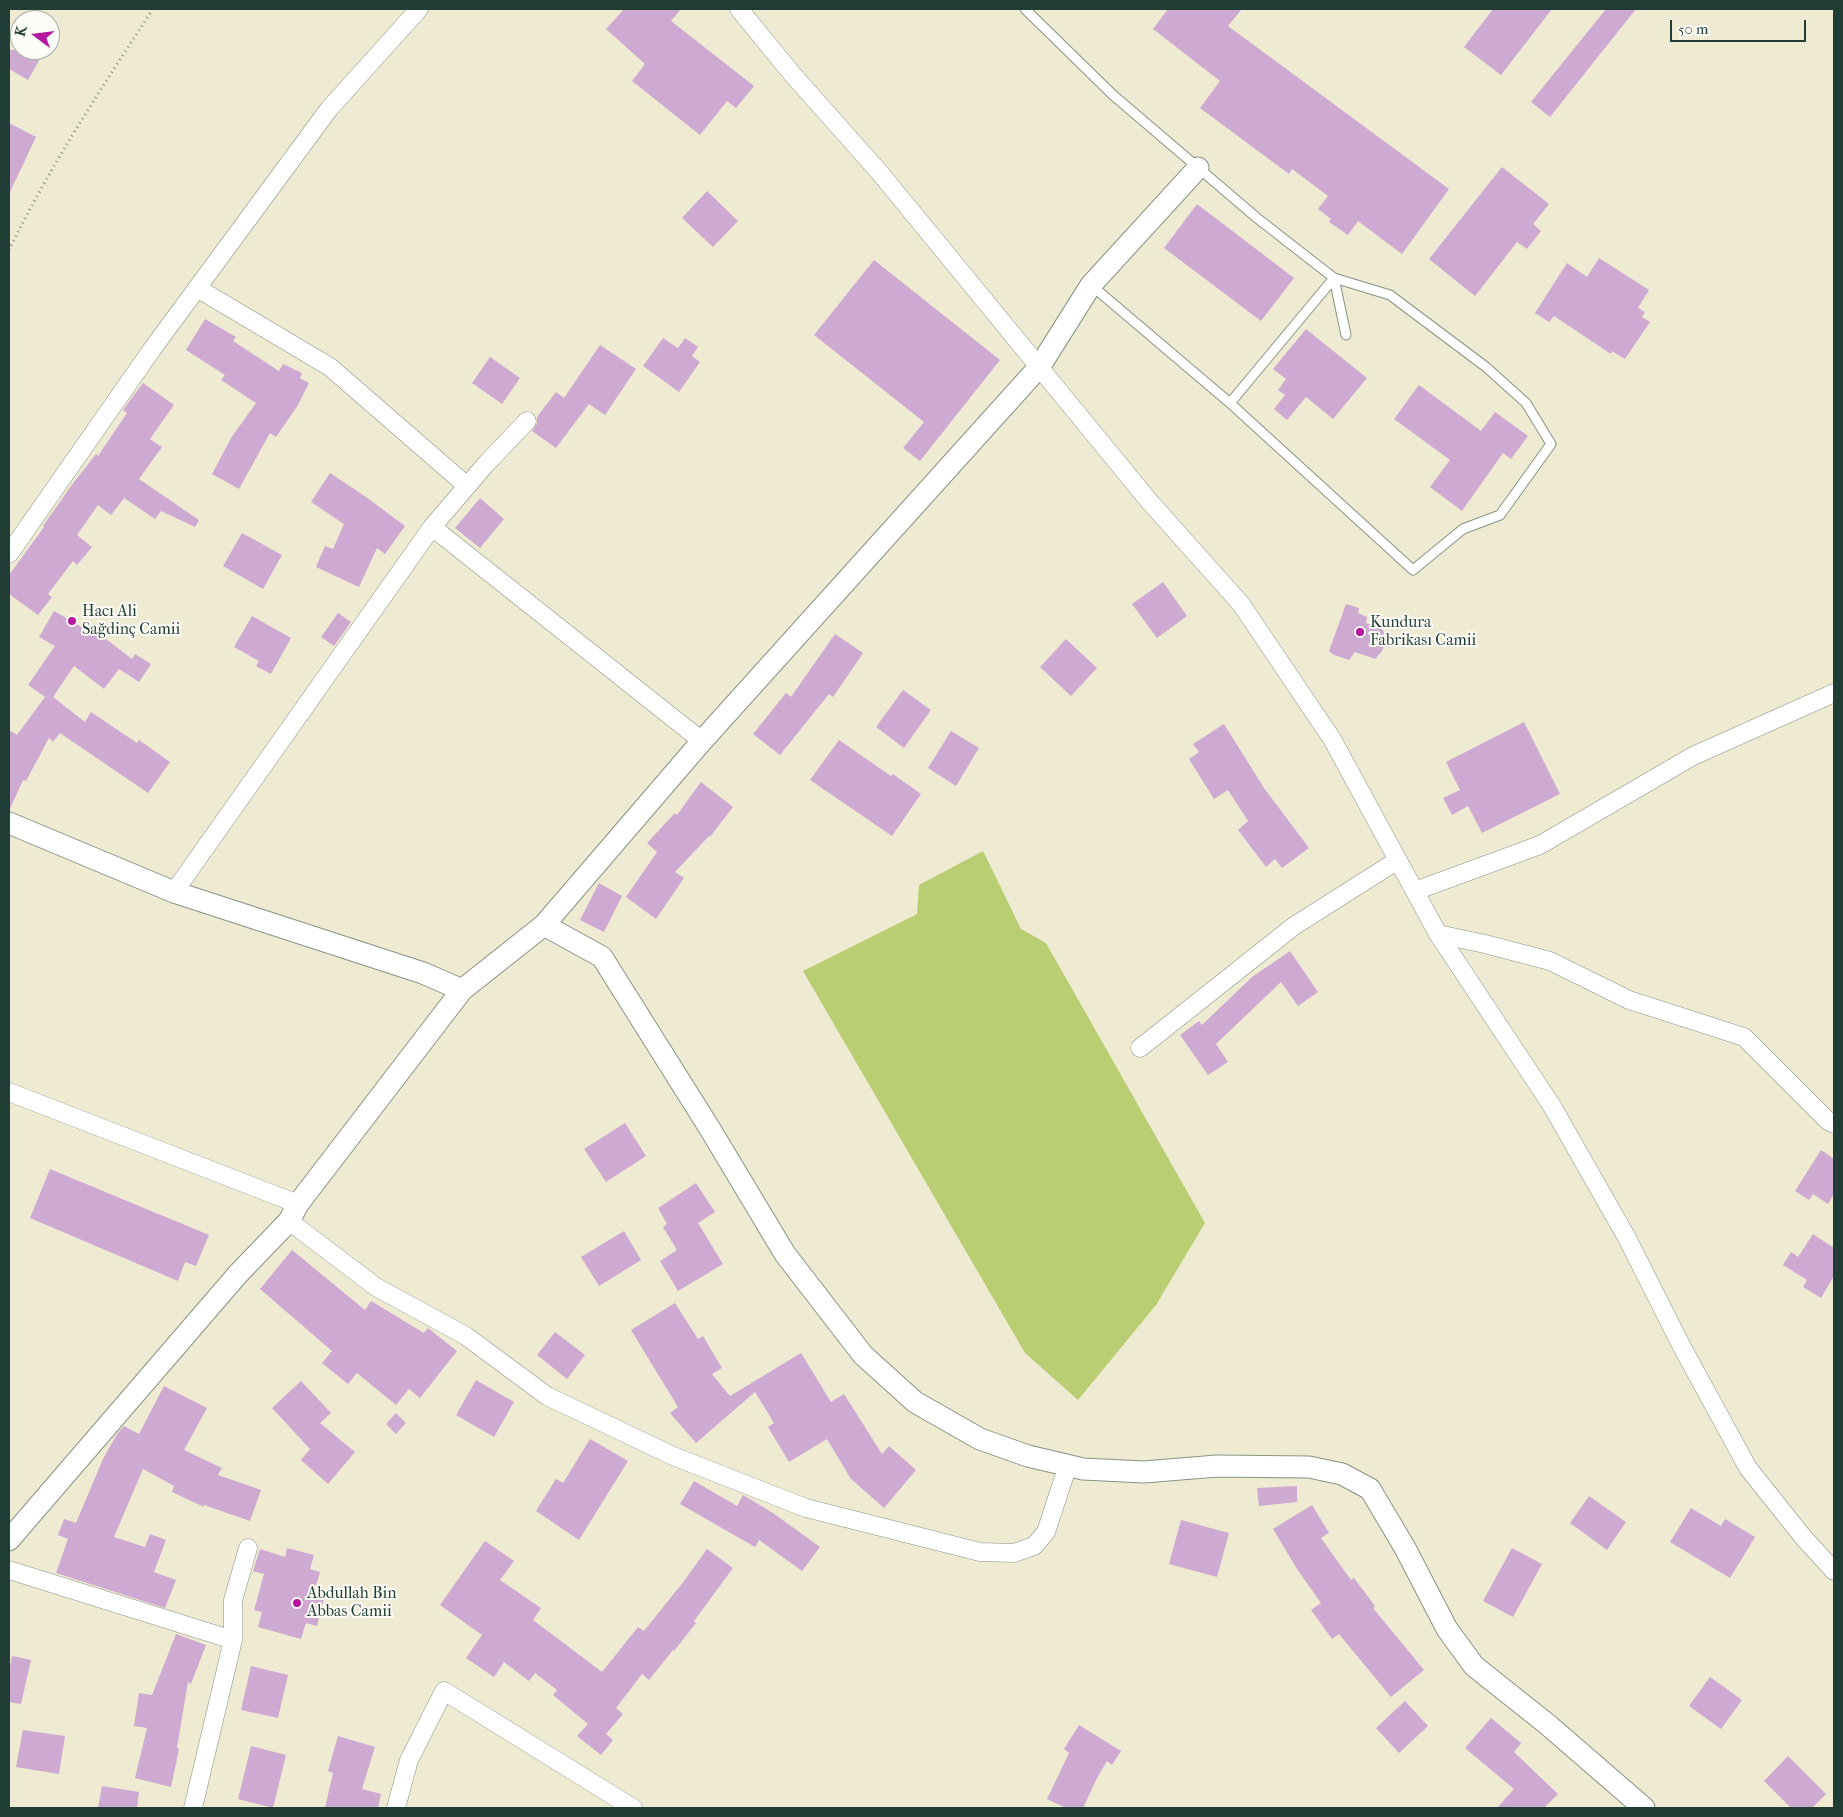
<!DOCTYPE html>
<meta charset="utf-8">
<style>
body{margin:0}
#map{position:relative;width:1843px;height:1817px;overflow:hidden;background:#efead2;font-family:"IM FELL French Canon",serif}
canvas{display:block}
.frame{position:absolute;inset:0;border:10px solid #1f3d34;pointer-events:none}
.north{position:absolute;left:10px;top:10px;width:50px;height:50px;box-sizing:border-box;background:#fdfcf7;border:1px solid #a4b0a9;border-radius:50%;rotate:285deg;font-size:14px;font-weight:700;line-height:20px;text-align:center;color:#1f3d34}
.north::after{content:'';display:block;margin:auto;width:18px;height:22px;background:#b5179e;clip-path:polygon(50% 0,100% 100%,50% 72%,0 100%)}
.scale{position:absolute;left:1670px;top:20px;width:136px;height:22px;box-sizing:border-box;border:2px solid #1f3d34;border-top:0;padding-left:6px;font-size:15px;line-height:18px;white-space:nowrap;color:#1f3d34;-webkit-text-stroke:4px #fdfcf7;paint-order:stroke}
</style>
<div id="map">
<canvas width="1843" height="1817"></canvas>
<div class="frame"></div>
<div class="north">K</div>
<div class="scale">50 m</div>
</div>
<script>
const g = document.querySelector('canvas').getContext('2d');
g.lineJoin = 'round';
function paint(path, color) {
  g.fillStyle = color;
  g.fill(path, 'evenodd');
}
function strokePath(path, color, width, dash) {
  g.strokeStyle = color;
  g.lineWidth = width;
  g.lineCap = dash ? 'butt' : 'round';
  g.setLineDash(dash || []);
  g.stroke(path);
}
function drawText(font, color, halo, rows, align = 'center') {
  g.font = font + ' "IM FELL French Canon",serif';
  g.lineWidth = 4;
  g.setLineDash([]);
  g.textBaseline = 'middle';
  g.strokeStyle = halo;
  g.fillStyle = color;
  for (const [text, x, y, turn = 0] of rows) {
    g.save();
    g.translate(x, y);
    g.rotate((+turn || 0) * Math.PI / 180);
    g.textAlign = isNaN(turn) ? turn : align;
    if (halo) g.strokeText(text, 0, 0);
    g.fillText(text, 0, 0);
    g.restore();
  }
}
paint(new Path2D(`
 M983,851L1021,929L1046,943L1205,1223L1156,1305L1078,1400L1025,1353L803,971L917,914L919,885Z`), '#b9ce72');
paint(new Path2D(`
 M624,9H681L671,21L754,86L736,108L727,101L700,135L632,81L645,64L606,29Z
 M1168,9H1242L1228,26L1449,189L1402,254L1358,221L1348,235L1329,222L1331,219L1318,209L1328,196L1292,169L1289,174L1200,108L1220,81L1153,29Z
 M1493,9H1552L1501,75L1464,47Z
 M1606,9H1636L1550,117L1531,102Z
 M9,50H45L28,80L9,69Z
 M9,123L36,137L9,194Z
 M1502,167L1549,204L1533,224L1541,231L1527,249L1517,242L1475,296L1429,259Z
 M707,191L738,221L713,247L682,218Z
 M1197,204L1294,278L1261,321L1164,248Z
 M1599,258L1649,290L1638,308L1645,312L1642,317L1650,322L1625,359L1612,351L1611,354L1554,316L1549,322L1535,313L1567,263L1587,277Z
 M874,260L1000,360L920,461L903,448L924,422L814,335Z
 M205,319L236,337L233,341L279,371L283,364L302,373L300,378L309,383L298,405L276,437L270,433L239,489L212,474L231,438L256,403L221,380L225,375L186,350Z
 M1306,329L1367,378L1333,419L1306,397L1287,420L1274,409L1285,395L1278,390L1286,379L1273,369Z
 M663,338L678,348L685,338L698,347L692,356L700,362L679,392L643,366Z
 M600,345L636,369L605,415L589,404L556,448L532,431L537,424V417L556,392L564,398Z
 M490,357L520,378L502,404L472,383Z
 M143,383L174,405L150,439L162,447L139,479L199,520L195,527L161,511L155,519L124,498L111,515L98,505L77,535L92,547L77,565L73,561L48,594L52,597L38,615L9,594V575L44,527L43,526L71,486L96,454L98,456L127,413L123,410Z
 M1419,385L1481,431L1495,412L1528,436L1511,459L1503,453L1462,511L1430,487L1450,460L1394,419Z
 M330,473L366,497L405,526L385,554L377,548L359,587L316,567L325,546L333,549L344,524L311,502Z
 M480,498L504,519L480,548L455,528Z
 M242,533L282,555L263,589L223,566Z
 M1163,582L1187,616L1157,638L1132,604Z
 M1346,604L1359,608L1358,613L1367,617L1366,623L1380,627L1388,637L1382,651L1375,659L1355,652L1349,660L1334,655L1329,651Z
 M54,611L100,638L102,636L132,659L135,654L151,664L139,682L119,669L104,689L74,666L53,697L85,722L91,712L137,743L139,740L170,762L148,793L60,733L53,742L49,738L26,781L23,780L9,811V730L17,735L45,697L28,685L55,646L39,637Z
 M338,613L351,622L334,646L321,637Z
 M252,616L291,638L271,674L256,666L259,661L234,647Z
 M835,634L863,653L833,697L829,694L780,755L753,734L786,693L791,697Z
 M1066,639L1097,668L1071,696L1040,667Z
 M903,690L931,710L904,748L876,727Z
 M1524,722L1560,794L1482,833L1468,806L1452,815L1443,798L1460,790L1446,762Z
 M1224,724L1264,788L1309,848L1282,868L1275,859L1266,867L1238,830L1248,821L1228,790L1214,799L1189,759L1199,752L1193,744Z
 M951,731L979,748L956,786L928,768Z
 M839,740L891,776L893,774L921,794L892,836L810,780Z
 M701,782L733,807L710,837L709,836L675,872L684,878L656,919L626,897L657,852L647,843L675,813L677,815Z
 M599,883L622,896L604,932L580,920Z
 M1290,951L1318,992L1298,1006L1281,982L1216,1044L1228,1062L1208,1075L1180,1035L1199,1021L1202,1025L1252,977Z
 M625,1123L646,1156L606,1182L584,1149Z
 M1821,1150L1834,1159V1194L1828,1204L1813,1194L1809,1200L1795,1191Z
 M50,1169L209,1235L196,1266L185,1262L178,1281L30,1218Z
 M696,1183L715,1212L698,1223L723,1264L678,1291L660,1261L677,1250L663,1227L667,1224L658,1208Z
 M624,1231L641,1260L599,1286L581,1257Z
 M1813,1234L1834,1248V1276L1821,1298L1803,1287L1807,1280L1783,1265L1791,1252L1798,1257Z
 M292,1250L365,1310L371,1301L424,1333L428,1328L457,1351L420,1398L409,1389L396,1405L357,1373L348,1384L322,1363L332,1351L260,1289Z
 M675,1303L698,1339L703,1336L722,1368L712,1374L730,1396L801,1353L831,1402L844,1394L882,1454L889,1446L916,1470L884,1508L851,1479L827,1439L789,1462L768,1427L774,1423L755,1392L696,1443L670,1413L678,1407L631,1330Z
 M555,1332L585,1355L567,1379L537,1355Z
 M476,1380L514,1402L494,1437L456,1415Z
 M301,1381L331,1413L320,1423L355,1452L328,1484L301,1460L310,1449L272,1408Z
 M164,1386L207,1408L184,1450L222,1468L218,1475L261,1490L250,1521L204,1505V1507L172,1492L174,1486L143,1469L114,1537L145,1547L150,1534L166,1540L154,1572L176,1580L165,1608L56,1573L68,1539L58,1535L64,1519L76,1523L103,1459L117,1434L124,1426L139,1434Z
 M396,1413L406,1423L396,1434L386,1424Z
 M590,1439L628,1461L579,1540L536,1511L556,1479L563,1483Z
 M694,1481L737,1506L743,1495L773,1513L820,1547L802,1571L759,1540L755,1547L680,1504Z
 M1297,1486V1502L1259,1506L1257,1488Z
 M1589,1496L1626,1522L1607,1550L1570,1523Z
 M1312,1505L1329,1533L1321,1538L1351,1580L1354,1578L1375,1606L1373,1608L1424,1670L1391,1697L1339,1634L1332,1639L1311,1610L1321,1603L1297,1569L1273,1529Z
 M1691,1508L1721,1526L1725,1519L1755,1537L1730,1578L1670,1542Z
 M1181,1520L1229,1533L1217,1577L1169,1564Z
 M485,1541L514,1561L500,1580L541,1608L533,1620L602,1672L638,1627L644,1631L684,1581L707,1549L733,1568L694,1621L696,1623L674,1651L673,1650L649,1680L642,1674L616,1708L623,1714L606,1734L613,1740L601,1755L577,1736L588,1724L553,1695L557,1690L535,1673L529,1681L504,1662L494,1677L466,1658L482,1635L440,1605Z
 M287,1548L314,1555L310,1569L320,1572L314,1592L325,1595L317,1626L306,1623L301,1639L258,1627L262,1612L254,1610L264,1574L253,1571L260,1549L285,1557Z
 M1512,1548L1542,1564L1513,1617L1483,1601Z
 M176,1634L206,1645L191,1684L188,1682L177,1748L179,1749L171,1787L135,1778L147,1728L134,1726L139,1693L152,1695Z
 M12,1656L31,1660L21,1704L9,1702V1672Z
 M251,1666L288,1675L278,1718L241,1710Z
 M1710,1677L1742,1700L1721,1729L1689,1706Z
 M1405,1701L1428,1726L1399,1753L1376,1728Z
 M1491,1718L1521,1743L1514,1752L1558,1794L1544,1808H1497L1514,1789L1465,1748Z
 M1079,1725L1121,1751L1112,1765L1107,1761L1097,1778L1083,1808H1066L1047,1799L1069,1753L1064,1749Z
 M23,1730L65,1736L59,1774L16,1767Z
 M338,1736L375,1747L362,1789L381,1794L378,1808H325L333,1773L328,1771Z
 M251,1746L286,1755L273,1808L238,1799Z
 M1788,1756L1826,1794L1812,1808H1791L1764,1781Z
 M102,1786L139,1792L137,1808H98Z`), '#ceaad2');
const service = new Path2D(`
 M1025,9L1113,95L1257,218L1334,278L1346,335
 M1091,285L1230,403L1413,570L1463,529L1500,515L1551,444L1526,403L1486,367L1390,295L1334,278L1230,403`);
const minor = new Path2D(`
 M739,9L793,75L880,173L1149,501L1241,604L1332,739L1438,934L1552,1106L1627,1238L1682,1347L1748,1468L1803,1537L1834,1571
 M197,288L330,367L467,486
 M432,527L702,741
 M9,554L153,348L329,109L419,9
 M1415,891L1540,845L1693,756L1834,693
 M174,892L432,527L486,464L527,421
 M1438,934L1485,944L1550,961L1629,1000L1744,1037L1828,1121L1834,1124
 M1140,1048L1294,926L1398,860
 M9,1092L298,1204
 M289,1221L376,1287L466,1336L547,1396L673,1456L806,1508L980,1552L1014,1553L1034,1546L1046,1532L1068,1465
 M9,1570L233,1640
 M193,1808L233,1640V1600L248,1548
 M396,1808L409,1760L444,1691L633,1808`);
const tertiary = new Path2D(`
 M9,823L174,892L423,973L462,990
 M544,925L602,957L710,1129L785,1254L863,1355L915,1402L980,1439L1028,1456L1083,1469L1144,1472L1217,1466L1309,1467L1342,1474L1370,1489L1405,1548L1447,1629L1474,1666L1547,1724L1644,1808
 M9,1540L238,1274L289,1221L298,1204L462,990L544,925L702,741L1040,366L1091,285L1198,168`);
strokePath(service, '#879483', 11);
strokePath(minor, '#879483', 19);
strokePath(tertiary, '#879483', 23);
strokePath(new Path2D(`
 M9,250C50,166 102,87 153,9`), '#879483', 3, [1, 4]);
strokePath(service, '#fff', 9);
strokePath(minor, '#fff', 18);
strokePath(tertiary, '#fff', 21);
for (const [x, y, r, color] of [
 [72,621,5,"#b5179e"],
 [1360,632,5,"#b5179e"],
 [297,1603,5,"#b5179e"]
]) {
  const dot = new Path2D();
  dot.arc(x, y, r, 0, 2 * Math.PI);
  g.fillStyle = color;
  g.fill(dot);
  strokePath(dot, '#fdfcf7', 2);
}
drawText('16px', '#1f3d34', '#fdfcf7', [
 ["Hacı Ali",82,612],
 ["Sağdinç Camii",82,630],
 ["Kundura",1370,623],
 ["Fabrikası Camii",1370,641],
 ["Abdullah Bin",307,1594],
 ["Abbas Camii",307,1612]
], 'left');
</script>
